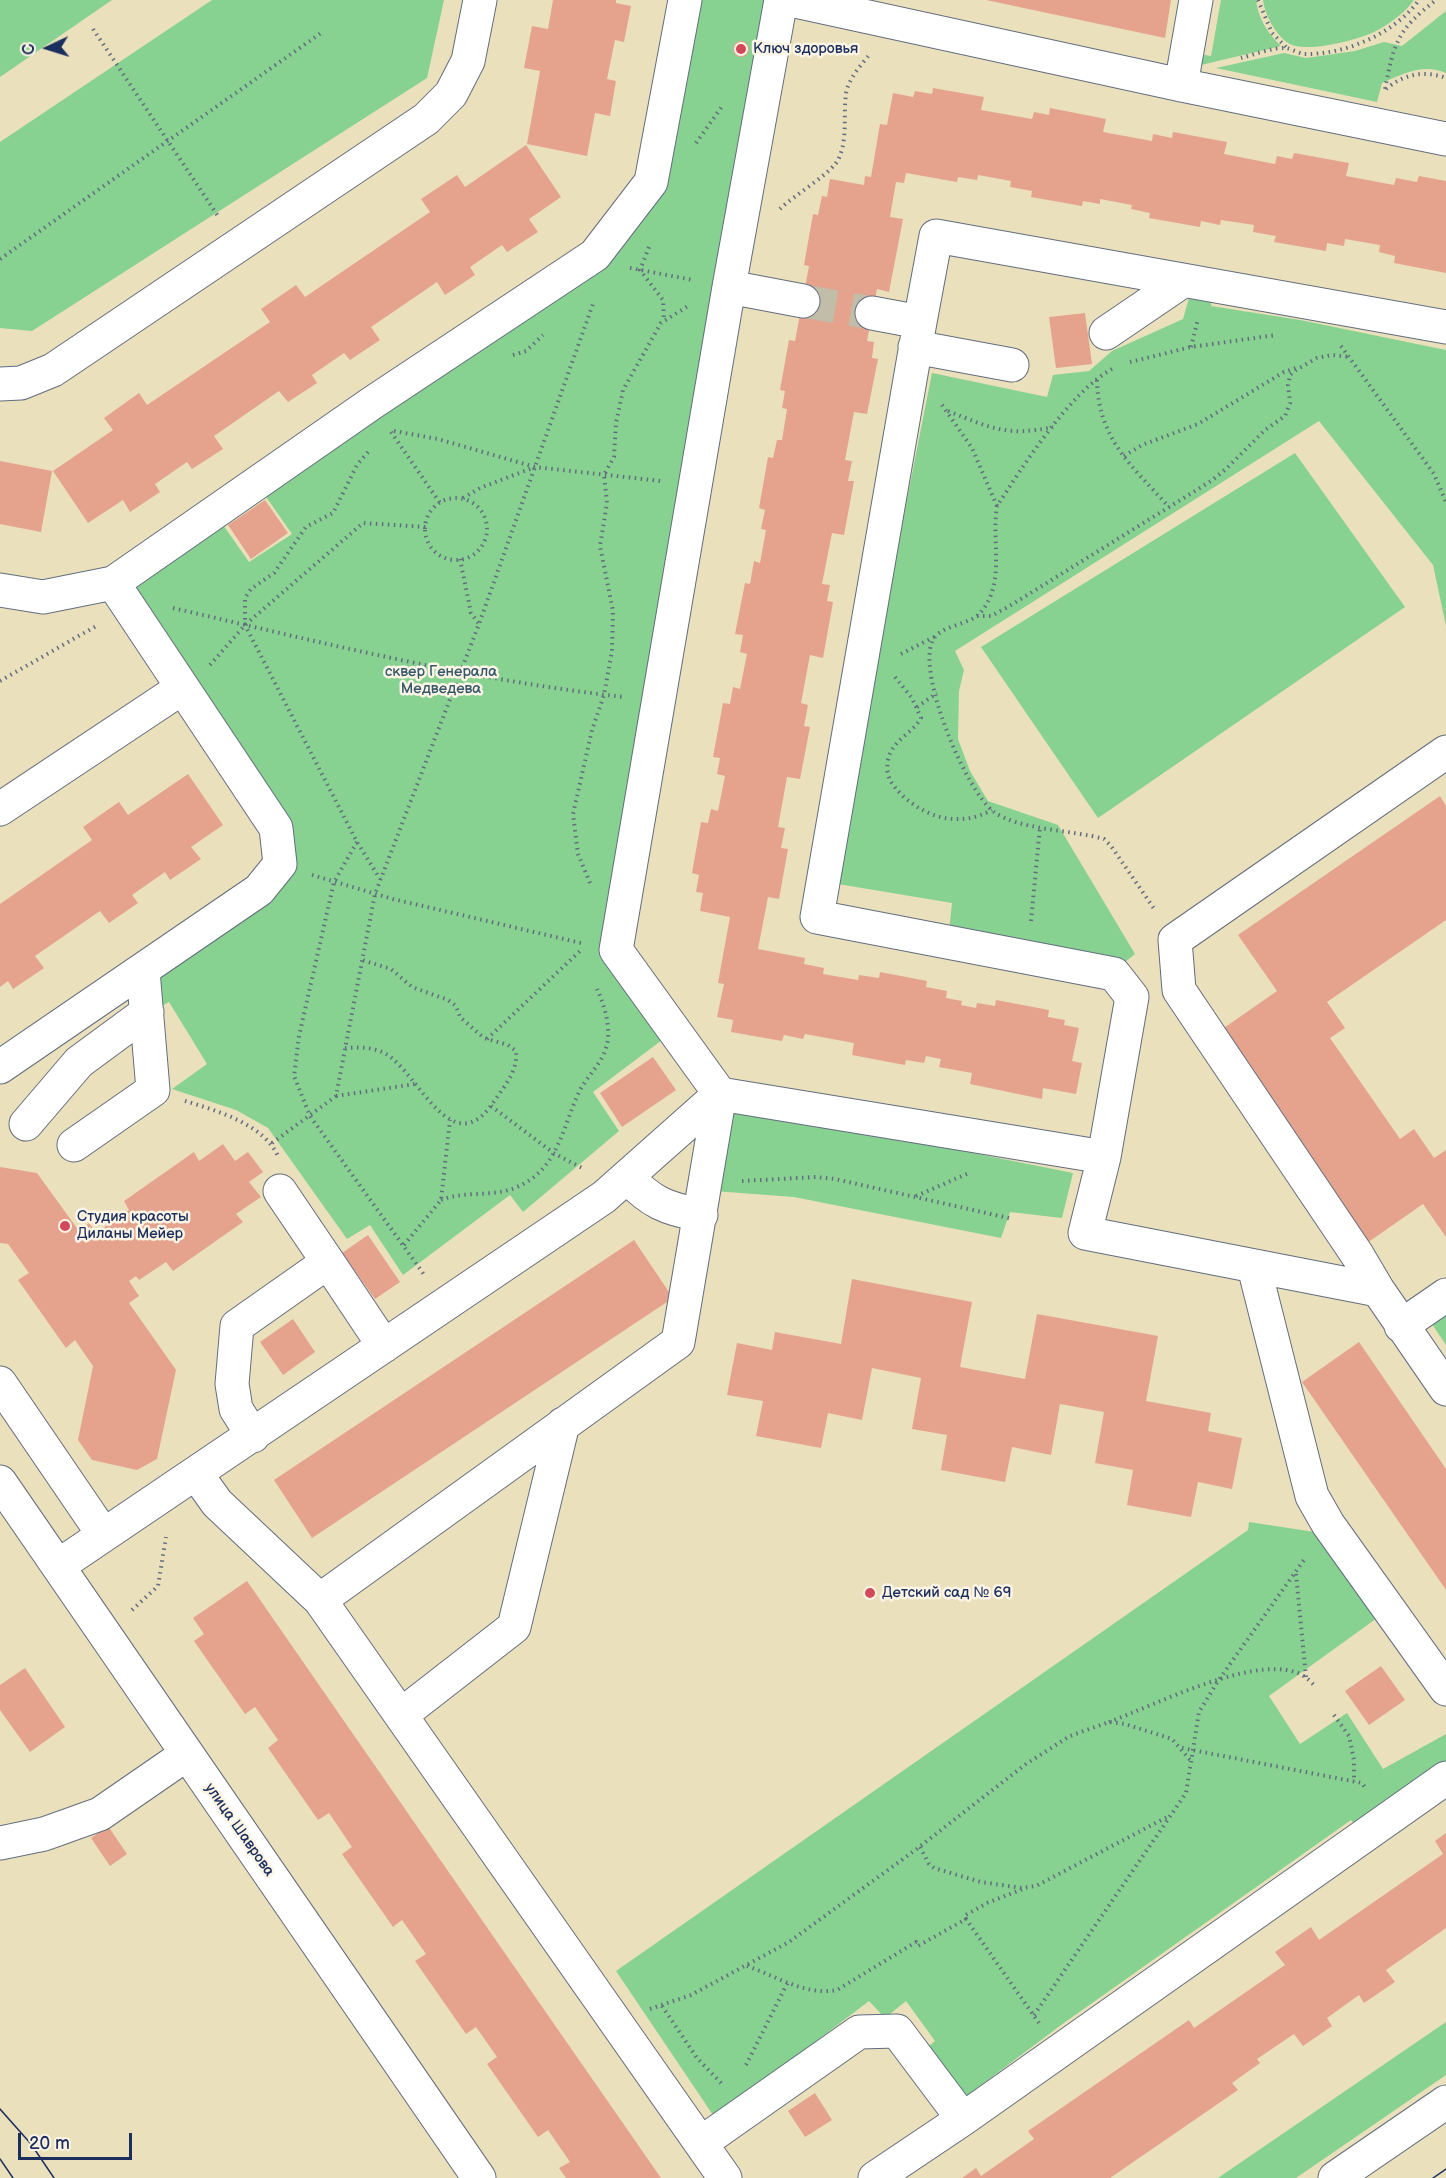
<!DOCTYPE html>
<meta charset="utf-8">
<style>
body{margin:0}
#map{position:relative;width:1446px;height:2178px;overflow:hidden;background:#eae0bc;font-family:"Balsamiq Sans",sans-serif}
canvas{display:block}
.north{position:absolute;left:18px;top:18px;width:60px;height:60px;-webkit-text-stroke:4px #fcf5e5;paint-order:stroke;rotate:266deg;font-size:16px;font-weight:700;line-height:24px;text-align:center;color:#1b2f5e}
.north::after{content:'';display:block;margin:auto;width:21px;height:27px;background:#1b2f5e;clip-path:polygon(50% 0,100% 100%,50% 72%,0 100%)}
.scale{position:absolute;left:18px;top:2133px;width:114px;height:27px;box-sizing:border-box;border:3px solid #1b2f5e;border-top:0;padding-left:8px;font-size:18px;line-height:21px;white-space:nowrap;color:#1b2f5e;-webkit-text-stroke:4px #fcf5e5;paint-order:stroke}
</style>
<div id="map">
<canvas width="1446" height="2178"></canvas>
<div class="north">С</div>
<div class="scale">20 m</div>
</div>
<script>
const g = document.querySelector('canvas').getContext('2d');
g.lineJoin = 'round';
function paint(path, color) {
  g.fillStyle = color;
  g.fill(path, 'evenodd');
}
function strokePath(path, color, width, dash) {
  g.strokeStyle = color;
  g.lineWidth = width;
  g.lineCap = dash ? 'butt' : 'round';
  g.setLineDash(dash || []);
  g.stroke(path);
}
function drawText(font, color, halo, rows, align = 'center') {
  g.font = font + ' "Balsamiq Sans",sans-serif';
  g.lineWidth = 5;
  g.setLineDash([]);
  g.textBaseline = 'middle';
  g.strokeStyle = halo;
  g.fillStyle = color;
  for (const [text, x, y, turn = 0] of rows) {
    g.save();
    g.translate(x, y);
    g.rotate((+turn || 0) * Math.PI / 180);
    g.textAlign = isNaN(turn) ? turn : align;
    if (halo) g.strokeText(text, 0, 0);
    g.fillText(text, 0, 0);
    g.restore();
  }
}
paint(new Path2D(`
 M0,0H112L0,77Z
 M212,0H444L427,78L32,331L0,328V142Z
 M695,0H763L774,5L608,953L662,1040L593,1092L619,1131L523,1212L510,1195L403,1275L370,1225L347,1239L268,1128L236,1110L172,1089L207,1064L169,1002L153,1011L149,974L294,868L130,593L221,522L249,562L292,534L264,494L600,256L655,184Z
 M1221,0H1256C1258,18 1268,34 1281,46L1201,65L1194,53L1211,56Z
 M1263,0H1414C1405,13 1388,25 1374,32C1358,40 1304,54 1288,43C1275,34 1265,15 1263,0Z
 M1446,11V73C1423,63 1403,74 1382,83L1377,102L1216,68L1284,53L1306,58L1355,51L1384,42L1402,46Z
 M1191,291L1212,295L1211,306L1300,320L1446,350V626L1433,565L1319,421L955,651L964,670L959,691L958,739L970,771L988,801L1058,825L1135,954L1120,966L949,932L952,903L838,884L877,651L932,373L1047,397L1053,375L1089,371L1112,351L1183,319Z
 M1295,453L1405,607L1098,818L981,647Z
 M728,1104L1073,1173L1062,1218L1010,1212L1001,1238L794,1197L714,1191Z
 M1446,1314V1345L1432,1324Z
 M1249,1522L1328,1534L1384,1613L1269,1696L1300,1744L1347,1713L1383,1769L1446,1734V1767L1359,1830L1351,1820L1061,2025L960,2101L922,2052L935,2041L906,2001L885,2018L869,2001L715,2118L616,1971L1248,1530Z
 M1446,2022V2075L1296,2178H1218Z`), '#87d290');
paint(new Path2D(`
 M553,0H616V3L631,6L624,42L615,40L607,79L616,81L610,116L595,113L587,156L527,144L540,71L524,68L532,26L548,29Z
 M986,0H1171L1165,38Z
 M733 49a8 8 0 1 1 16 0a8 8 0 1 1-16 0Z
 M933,88L984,97L981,110L1032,119L1034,112L1049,115L1050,108L1106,119L1103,132L1152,141L1153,134L1172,138L1173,132L1227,142L1224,154L1275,164L1277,156L1292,159L1294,153L1349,163L1346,176L1394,185L1396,178L1417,182L1419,176L1446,181V273L1394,263L1395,256L1379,252L1380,245L1345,239L1344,246L1327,243L1326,251L1274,242L1276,236L1253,232L1254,225L1221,220L1220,225L1201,221L1200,227L1149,218L1150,213L1131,209L1132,205L1100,199V204L1083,201L1082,206L1031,197L1032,191L1010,187L1011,181L978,175L977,180L958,177L957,182L906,173L904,183L896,182L890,217L903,219L889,292L877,289L867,341L874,342L872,358L878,359L867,414L854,412L845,460L852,461L848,481H854L844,535L832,533L822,584L830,585L827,601L833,602L823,658L810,655L801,703L808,705L804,726L810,727L800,779L787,777L778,827L785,828L781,848L788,849L779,899L768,897L758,949L805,958L804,964L824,968L823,974L858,980L859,975L879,978L880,972L927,981L926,987L947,991L946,998L962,1001L961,1005L976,1008L977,1003L995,1006L996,1000L1049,1010L1048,1017L1065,1020L1064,1025L1079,1028L1072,1061L1082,1063L1076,1094L1043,1088L1042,1099L970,1084L972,1073L939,1067L941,1059L926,1056L924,1063L906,1060L905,1065L852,1055L854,1043L805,1034L803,1039L784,1035L782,1041L731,1032L733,1020L717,1017L724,984L718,983L730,917L700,911L703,893L696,892L699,875L692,873L701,822L708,823L711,809L718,811L725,776L717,774L720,758L713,757L723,703L730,704L733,687L740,689L747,654L740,652L743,635L735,634L745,583L750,584L754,561L760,563L766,530L761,529L765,510L759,508L768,457L773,458L777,440H782L787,409L782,408L785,391L780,390L789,340L795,341L809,266L804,265L813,214L818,215L822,196L827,197L830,179L864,185L865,176L871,177L880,124L887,125L893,93L913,97L915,91L932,94Z
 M526,145L561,197L529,219L538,232L507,252L502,245L470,267L475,275L445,295L437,282L371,327L380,340L350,360L344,353L312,375L317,383L288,402L279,391L214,436L223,449L192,469L187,462L155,484L160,492L130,512L123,500L88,523L53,471L113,430L104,418L139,393L147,405L270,322L261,309L296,285L305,297L430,212L421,199L457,175L465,187Z
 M1085,313L1092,364L1056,368L1049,317Z
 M0,461L52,471L41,532L0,524Z
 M265,500L288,533L251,559L228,525Z
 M188,774L223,825L191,847L201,859L170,880L165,872L132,895L138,903L109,923L100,911L35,956L44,968L13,989L8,981L0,987V904L92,840L83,827L119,802L128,815Z
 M1440,796L1446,806V920L1327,1002L1345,1028L1330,1038L1400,1139L1414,1129L1434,1158L1446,1150V1237L1423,1204L1367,1243L1221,1030L1277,991L1238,935Z
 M653,1057L676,1090L622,1127L600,1093Z
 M223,1144L235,1161L248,1152L263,1172L249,1182L261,1197L236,1214L243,1222L173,1271L166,1262L139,1280L136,1276L129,1281L139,1296L129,1303L176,1370L157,1459L137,1470L92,1460L78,1440L93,1366L75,1340L66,1348L18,1280L29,1273L8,1244L0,1243V1167L37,1173L79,1231L89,1223L100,1238L107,1234L103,1228L129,1210L124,1201L194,1152L199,1161Z
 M368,1235L400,1282L375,1299L342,1253Z
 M634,1240L673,1298L312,1538L274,1480Z
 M852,1279L972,1302L960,1367L1025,1379L1037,1314L1158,1336L1146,1401L1211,1413L1208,1431L1242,1438L1232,1489L1198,1482L1191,1517L1127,1505L1133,1470L1095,1463L1104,1412L1060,1404L1051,1455L1012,1447L1005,1482L941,1470L947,1435L912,1429L921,1378L872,1368L862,1420L828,1413L821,1448L756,1436L763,1401L727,1395L737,1343L772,1350L775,1332L841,1344Z
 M293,1319L315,1352L283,1375L260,1342Z
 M1359,1342L1446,1469V1590L1302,1382Z
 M247,1581L502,1949L661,2178H566L559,2168L570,2162L548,2130L538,2137L487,2064L497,2057L476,2027L466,2034L415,1961L426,1954L402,1920L393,1927L342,1854L352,1847L329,1813L318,1820L268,1748L278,1740L255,1707L245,1714L194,1641L204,1634L193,1618Z
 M1381,1666L1405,1700L1369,1725L1345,1691Z
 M25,1668L65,1727L30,1752L0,1710V1685Z
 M108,1826L127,1854L110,1866L91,1838Z
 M1446,1833V1928L1386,1970L1395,1982L1364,2003L1359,1995L1327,2018L1332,2026L1303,2046L1294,2034L1257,2059L1260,2063L1232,2083L1238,2090L1110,2178H962L976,2168L981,2176L1034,2139L1028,2131L1189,2020L1194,2028L1285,1965L1275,1952L1311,1927L1319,1940L1443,1854L1435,1841Z
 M815,2093L832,2120L805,2137L788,2111Z`), '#e5a38e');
strokePath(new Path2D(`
 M803,301L872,313`), '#c1bda9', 33, [33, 16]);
const minor = new Path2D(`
 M790,0L1181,85L1446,139
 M1181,85L1196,0
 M729,287L803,301
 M872,313L920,322L936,236L1446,327
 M920,322L817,917L1114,974L1132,997L1104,1157
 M1106,333L1181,282
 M915,347L1012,365
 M0,384L21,383L53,370L426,119L451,94L468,61L480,0
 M0,590L43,597L113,583
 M0,809L182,688
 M0,1067L259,890L280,864L276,828L113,583L372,403L595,255L651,182L685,0
 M26,1124L79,1062L147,1012
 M74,1145L153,1090L143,971
 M627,1177C651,1202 666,1209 701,1215
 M280,1191L328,1262
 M1254,1267L1312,1496L1328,1524L1446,1689
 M1378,1290L1358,1256L1179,990L1175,940L1446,752
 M1401,1326L1446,1295
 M0,1383L103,1534
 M253,1436L236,1409L232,1384L237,1326L328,1262L384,1346
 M197,1475L217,1503L320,1600L725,2178
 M0,1482L479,2178
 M58,1566L604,1197L720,1094L1104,1157L1085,1233L1378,1290L1446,1389
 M320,1600L678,1342L720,1094L616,950L729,287L781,0
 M401,1715L514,1627L563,1424
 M0,1843L44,1834L100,1814L187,1754
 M701,2143L859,2032L897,2031L963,2119
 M875,2178L963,2119L1446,1778
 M1335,2178L1446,2102`);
strokePath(minor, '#636d7f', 35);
strokePath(new Path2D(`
 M1258,0L1272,33L1286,47
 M93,29L218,216
 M1241,58C1253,55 1273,47 1286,48C1292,49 1298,53 1304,54C1346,55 1395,33 1419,0
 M1385,89C1394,43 1397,30 1436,0
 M1386,89C1404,74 1424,70 1446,78
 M696,143L723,105
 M780,209C794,195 834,172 839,158C848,137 843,115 846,94C848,79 861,65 870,54
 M649,247L640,270L663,300L664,320
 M0,259L321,33
 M630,268L693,280
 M1341,346L1434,474L1446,502
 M1191,347L1198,319
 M513,355L526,351L543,335
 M1130,362L1191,347L1276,335
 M1112,369C1070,392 1023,466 997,506C991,541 1006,582 981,612C970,626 939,624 932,642C918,675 965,790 994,812C1018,830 1074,830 1104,839L1111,846L1155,910
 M1097,380C1098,439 1132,466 1169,507
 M942,405L972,448L997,506
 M948,411C991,428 1007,437 1053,427
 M394,431L438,439L535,467L661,481
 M391,432L440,503
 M368,452L357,465L333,513L306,527L274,573L251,589L245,598V625L357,842L380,879
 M1124,456L1142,445L1198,424L1284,372L1296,368
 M463,498L480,488L535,467
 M425 529a31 31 0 1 1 62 0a31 31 0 1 1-62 0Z
 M460,559L471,613L479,624
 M173,608C323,643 471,680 624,697
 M977,616H991L1008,607L1211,481L1226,469L1265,430L1285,416L1290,403L1288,385L1290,375L1296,370L1317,358L1332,355L1351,357
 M901,654L934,637
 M210,665L245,625L363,523L426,527
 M895,677L912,698L921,718C912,734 892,740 888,760C885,777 892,785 903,796C928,819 961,827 992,810
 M0,681L98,625
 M917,707L937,693
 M357,842L334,882L299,1036L294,1076L310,1116L425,1276
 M312,875L393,899L581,943
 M590,883L578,854L573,814L592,730L604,695L612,651L613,611L600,546L607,503L604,475L614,457L616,423L623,390L661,323L688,306
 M1031,921L1040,827
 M487,1039L580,951
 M345,1048C358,1047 374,1047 386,1054C420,1074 452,1166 495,1100C506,1084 518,1070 516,1051L508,1045L484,1038L460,1017L456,1006L448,1000L412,987L391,969L362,960
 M336,1096L415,1084
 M185,1101C218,1111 263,1124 278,1156
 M491,1106L555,1154L582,1168
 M272,1143L336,1096L375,894L479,624L594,301
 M742,1181L816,1177L835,1179L1013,1219
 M916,1196L969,1173
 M441,1200C465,1190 492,1198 517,1187C559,1169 562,1127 580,1090C590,1072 606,1060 608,1038C609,1021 604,1004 597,989
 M404,1245L441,1200L450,1120
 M1296,1574L1306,1677
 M132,1610L158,1586L166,1537
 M1334,1715L1349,1736L1354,1760V1782
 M1109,1722C1155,1705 1249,1657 1295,1672C1303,1674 1309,1680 1314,1685
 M1182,1748L1362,1783L1366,1789
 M920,1847L929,1864L934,1868L981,1882L1022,1888L1036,1886L1169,1816
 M966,1919L964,1916L987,1903L1023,1889
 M747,1966C776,1976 805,1996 837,1990L916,1942L918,1946L966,1919L1039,2023
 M662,2006L697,2058L723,2085
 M650,2009L691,1995L789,1942L914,1851L1026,1764L1070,1736L1109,1722L1125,1724L1172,1739L1190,1760
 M1034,2015L1186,1793L1199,1712L1218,1681L1306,1557
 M746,2065L788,1982`), '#636d7f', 4, [1.5, 4.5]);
strokePath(minor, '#fff', 33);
strokePath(new Path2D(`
 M0,2109L31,2144L54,2178
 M0,2159L13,2178
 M1433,2178L1446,2169`), '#1b2f5e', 1.5);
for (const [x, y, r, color] of [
 [741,49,6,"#d1495b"],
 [65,1226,6,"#d1495b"],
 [870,1593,6,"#d1495b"]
]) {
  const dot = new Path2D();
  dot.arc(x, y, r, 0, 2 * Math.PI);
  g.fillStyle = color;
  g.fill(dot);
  strokePath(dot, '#fcf5e5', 2);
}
drawText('15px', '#1b2f5e', '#fcf5e5', [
 ["Ключ здоровья",753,49],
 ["Студия красоты",77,1217],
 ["Диланы Мейер",77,1234],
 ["Детский сад № 69",882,1593]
], 'left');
drawText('15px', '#36586a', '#fcf5e5', [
 ["сквер Генерала",441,672],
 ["Медведева",441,689]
]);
drawText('15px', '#1b2f5e', '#fcf5e5', [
 ["улица Шаврова",239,1830,55]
]);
</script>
